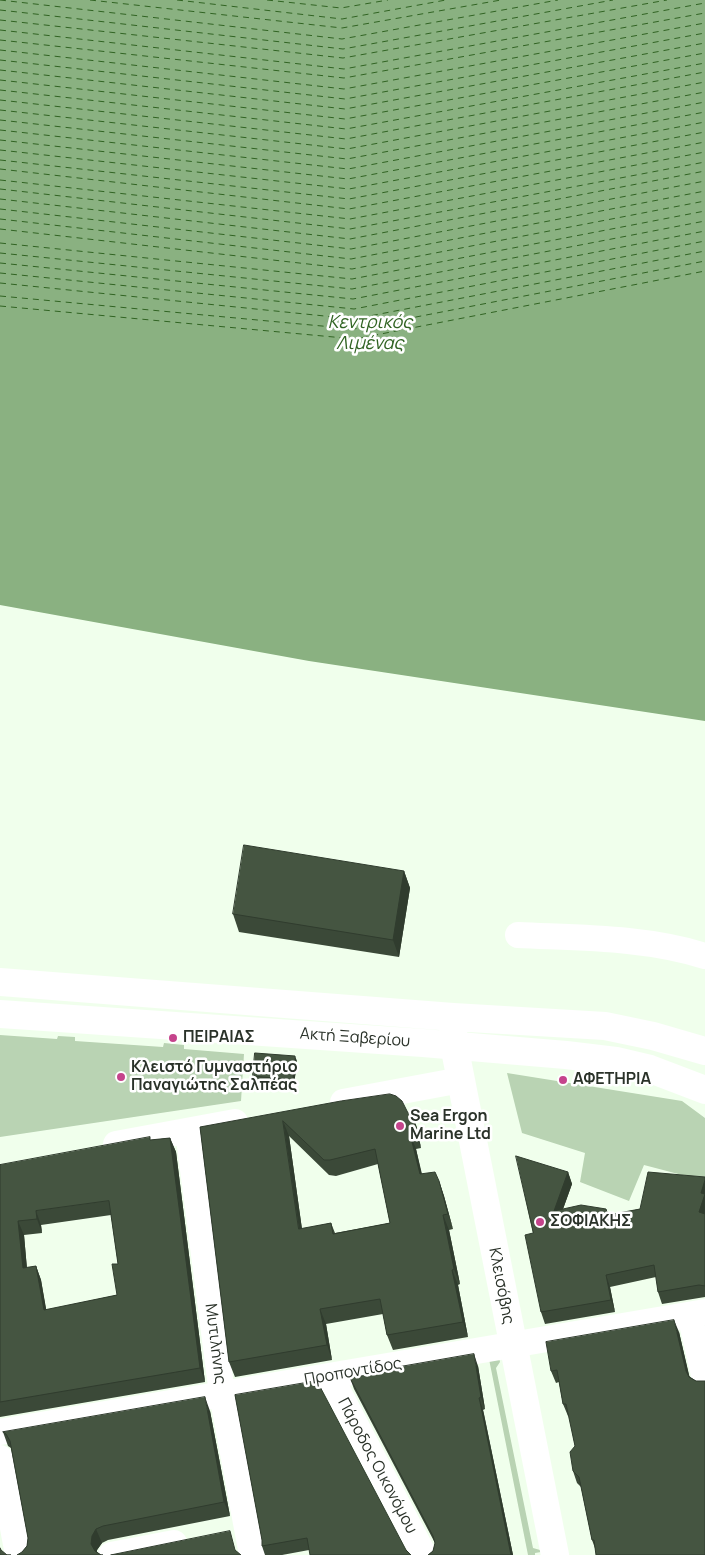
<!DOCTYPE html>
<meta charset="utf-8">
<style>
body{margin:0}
canvas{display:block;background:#f0ffec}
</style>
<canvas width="705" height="1555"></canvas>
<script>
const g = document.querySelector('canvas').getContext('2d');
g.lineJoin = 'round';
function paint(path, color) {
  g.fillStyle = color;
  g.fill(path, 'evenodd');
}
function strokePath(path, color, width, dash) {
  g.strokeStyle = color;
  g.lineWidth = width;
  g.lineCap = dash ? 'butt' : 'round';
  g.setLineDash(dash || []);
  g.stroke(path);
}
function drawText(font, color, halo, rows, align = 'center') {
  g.font = font + ' Manrope,sans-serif';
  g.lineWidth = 5;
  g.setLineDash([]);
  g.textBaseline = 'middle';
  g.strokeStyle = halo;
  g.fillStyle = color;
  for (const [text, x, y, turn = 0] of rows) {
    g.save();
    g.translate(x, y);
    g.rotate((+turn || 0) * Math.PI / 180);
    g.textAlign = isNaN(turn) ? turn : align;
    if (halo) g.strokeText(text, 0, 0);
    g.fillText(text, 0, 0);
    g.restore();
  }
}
paint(new Path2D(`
 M0,1035L57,1039L58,1036L75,1037V1041L163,1047L164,1043L184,1045V1049L244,1054L241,1101L0,1137Z
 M507,1073L682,1101L705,1118V1181L644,1165L629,1201L580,1182L585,1153L522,1133Z
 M498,1352L500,1362L496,1368L533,1548L540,1550L541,1552L535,1553V1555H528L488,1354Z`), '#b9d3b3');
paint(new Path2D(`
 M0,0H705V721L309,661L0,605Z`), '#8ab181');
strokePath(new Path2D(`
 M0,0L342,39L558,0
 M90,0L342,28L501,0
 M177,0L342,19L446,0
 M267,0L341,8L388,0
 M0,10L343,49L613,0
 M0,20L343,58L667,0
 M0,30L344,69L705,3
 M0,40L344,78L705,13
 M0,50L344,89L705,23
 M0,60L345,99L705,33
 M0,70L345,109L705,43
 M0,80L345,119L705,53
 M0,90L346,129L705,63
 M0,100L346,139L705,72
 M0,110L347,149L705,82
 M0,120L347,159L705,92
 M0,130L348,169L705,102
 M0,140L348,179L705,112
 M0,150L349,189L705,122
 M0,160L349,199L705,132
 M0,169L349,209L705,142
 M0,180L350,219L705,152
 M0,189L350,229L705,162
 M0,199L350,239L705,171
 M0,209L351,249L705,181
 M0,219L351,259L705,191
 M0,229L352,269L705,201
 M0,243L352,279L705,211
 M0,253L352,289L705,221
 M0,263L353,299L705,231
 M0,273L354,309L705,241
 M0,283L354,319L705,251
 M0,296L354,329L705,261
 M0,306L355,339L705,271`), '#316423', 1, [6, 5]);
strokePath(new Path2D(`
 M518,935C580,938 645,937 705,956
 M343,1102L461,1080
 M188,1131L222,1394L252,1555
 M116,1144L235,1122
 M690,1315L705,1379
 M330,1376L424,1555
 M0,1432L705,1312
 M0,1458L18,1555
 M111,1555L174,1543`), '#fff', 26);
strokePath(new Path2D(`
 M0,982L453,1017L605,1026L653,1036L705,1051
 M0,1014L423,1043L566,1055L616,1061L650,1069L705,1090
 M453,1028L454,1045L555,1555`), '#fff', 28);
paint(new Path2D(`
 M404,871L410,888L399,957L239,932L233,914Z
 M297,1061L294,1085L255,1081L253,1076Z
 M412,1113L417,1128L421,1148L416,1149L422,1174L439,1181L444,1196L453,1229L449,1230L460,1284L458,1285L468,1337L393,1350L387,1335L383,1314L326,1324L332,1360L235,1377L229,1362L200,1127ZM289,1136L329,1175L336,1176L378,1164L390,1223L335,1233L331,1223L302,1229Z
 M170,1138L176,1152L205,1382L0,1417V1165L151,1140ZM111,1215L118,1264L117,1295L46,1310L41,1280L36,1266L27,1268L24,1235L42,1233L41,1225Z
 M568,1172L572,1184L563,1209H606L608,1215L640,1209L705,1177V1297L662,1304L658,1292L656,1277L610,1287L615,1312L545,1324L541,1312L533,1233Z
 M679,1332L689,1376L696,1381L596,1551L592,1540L581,1487L577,1483L573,1471L575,1446L569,1416H568L563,1404L559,1382L556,1383L551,1371Z
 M478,1366L485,1409L483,1410L484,1414L513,1555H428L433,1551L435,1543L354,1389L350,1378Z
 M235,1395L406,1550H309L282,1555H265L262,1546V1540Z
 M210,1411L230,1516L108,1540L102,1543L97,1550V1552L101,1555L22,1552L27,1546L28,1538L11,1448L8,1446L3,1432Z`), '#3b4938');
paint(new Path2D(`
 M404,871L410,888L399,957L393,940Z
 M295,1056L297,1061L294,1085L293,1080Z
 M412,1113L417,1128L421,1148L416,1133Z
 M283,1121L289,1136L304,1244L299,1229Z
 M410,1134L416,1149L425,1190L420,1174Z
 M170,1138L176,1152L205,1382L200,1368Z
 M568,1172L572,1184L558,1223L554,1211Z
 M705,1180V1220L699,1212L701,1193Z
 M439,1181L444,1196L453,1229L448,1214Z
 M36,1211L41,1225L42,1233L37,1219Z
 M443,1215L449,1230L460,1284L454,1269Z
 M18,1221L24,1235L28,1282L23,1268Z
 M36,1266L41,1280L49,1325L44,1310Z
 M452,1270L458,1285L468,1337L463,1322Z
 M606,1275L610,1287L615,1312L611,1300Z
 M320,1309L326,1324L332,1360L327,1345Z
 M674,1320L679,1332L691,1383L686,1371Z
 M474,1354L478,1366L485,1409L481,1397Z
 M205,1397L210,1411L230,1516L224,1502Z
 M479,1398L483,1410L513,1555H511Z
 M96,1529L102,1543L97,1550V1555L91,1544L92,1536Z`), '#303c2e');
const building = new Path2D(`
 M244,845L404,871L393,940L233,914Z
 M255,1053L295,1056L293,1080L253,1076Z
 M390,1094L396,1096L402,1101L408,1113H412L416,1133L410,1134L420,1174L435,1172L439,1181L448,1214L443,1215L454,1269L452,1270L463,1322L387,1335L380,1299L320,1309L327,1345L229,1362L200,1127L341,1101ZM283,1121L324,1160H330L375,1149L390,1223L333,1234L331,1223L299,1229Z
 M150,1137V1140L170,1138L200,1368L0,1402V1165ZM109,1201L118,1264H112L117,1295L44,1310L36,1266L23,1268L18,1221L37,1219L36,1211Z
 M516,1156L568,1172L554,1211L581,1205L606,1209L608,1215L640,1209L648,1172L705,1177V1180L701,1193L705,1194L699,1212L705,1214V1286L699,1285L658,1292L654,1265L606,1275L611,1300L541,1312L525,1235L533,1233Z
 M674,1320L686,1371L689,1377L696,1381H705V1555H596L594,1540H592L579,1477L573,1471L570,1452L575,1446L566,1404H563L557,1370L551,1371L546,1342Z
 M474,1354L481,1397L479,1398L480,1402L511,1555H428L433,1551L435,1543L433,1536L350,1378L395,1370L394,1368Z
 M317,1381L406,1550L411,1555H310L307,1538L262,1546V1540L235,1395Z
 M205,1397L224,1502L103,1526L96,1529L92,1536L91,1544L95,1551L101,1555H103H17L22,1552L27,1546L28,1538L10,1441L6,1434L3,1432Z
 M230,1531L235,1550L241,1555H111Z
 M0,1548L1,1550L7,1555H11H0Z`);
paint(building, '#455541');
strokePath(building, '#303c2e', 1);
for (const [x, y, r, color] of [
 [173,1038,5,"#c5448c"],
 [121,1077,5,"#c5448c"],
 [563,1080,5,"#c5448c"],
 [400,1126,5,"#c5448c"],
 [540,1222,5,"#c5448c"]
]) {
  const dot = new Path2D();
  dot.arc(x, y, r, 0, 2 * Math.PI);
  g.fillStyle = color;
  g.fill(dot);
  strokePath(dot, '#fff', 2);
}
drawText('bold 16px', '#2a3229', '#fff', [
 ["ΠΕΙΡΑΙΑΣ",183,1038],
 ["Κλειστό Γυμναστήριο",131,1068],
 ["Παναγιώτης Σαλπέας",131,1086],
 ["ΑΦΕΤΗΡΙΑ",573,1080],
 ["Sea Ergon",410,1117],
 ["Marine Ltd",410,1135],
 ["ΣΟΦΙΑΚΗΣ",550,1222]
], 'left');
drawText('16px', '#2a3229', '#fff', [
 ["Ακτή Ξαβερίου",355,1038,4],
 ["Κλεισόβης",501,1286,79],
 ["Μυτιλήνης",215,1344,83],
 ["Προποντίδος",353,1372,-10],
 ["Πάροδος Οικονόμου",377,1466,62]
]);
drawText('italic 18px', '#316423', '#fff', [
 ["Κεντρικός",370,323],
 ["Λιμένας",370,344]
]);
</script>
